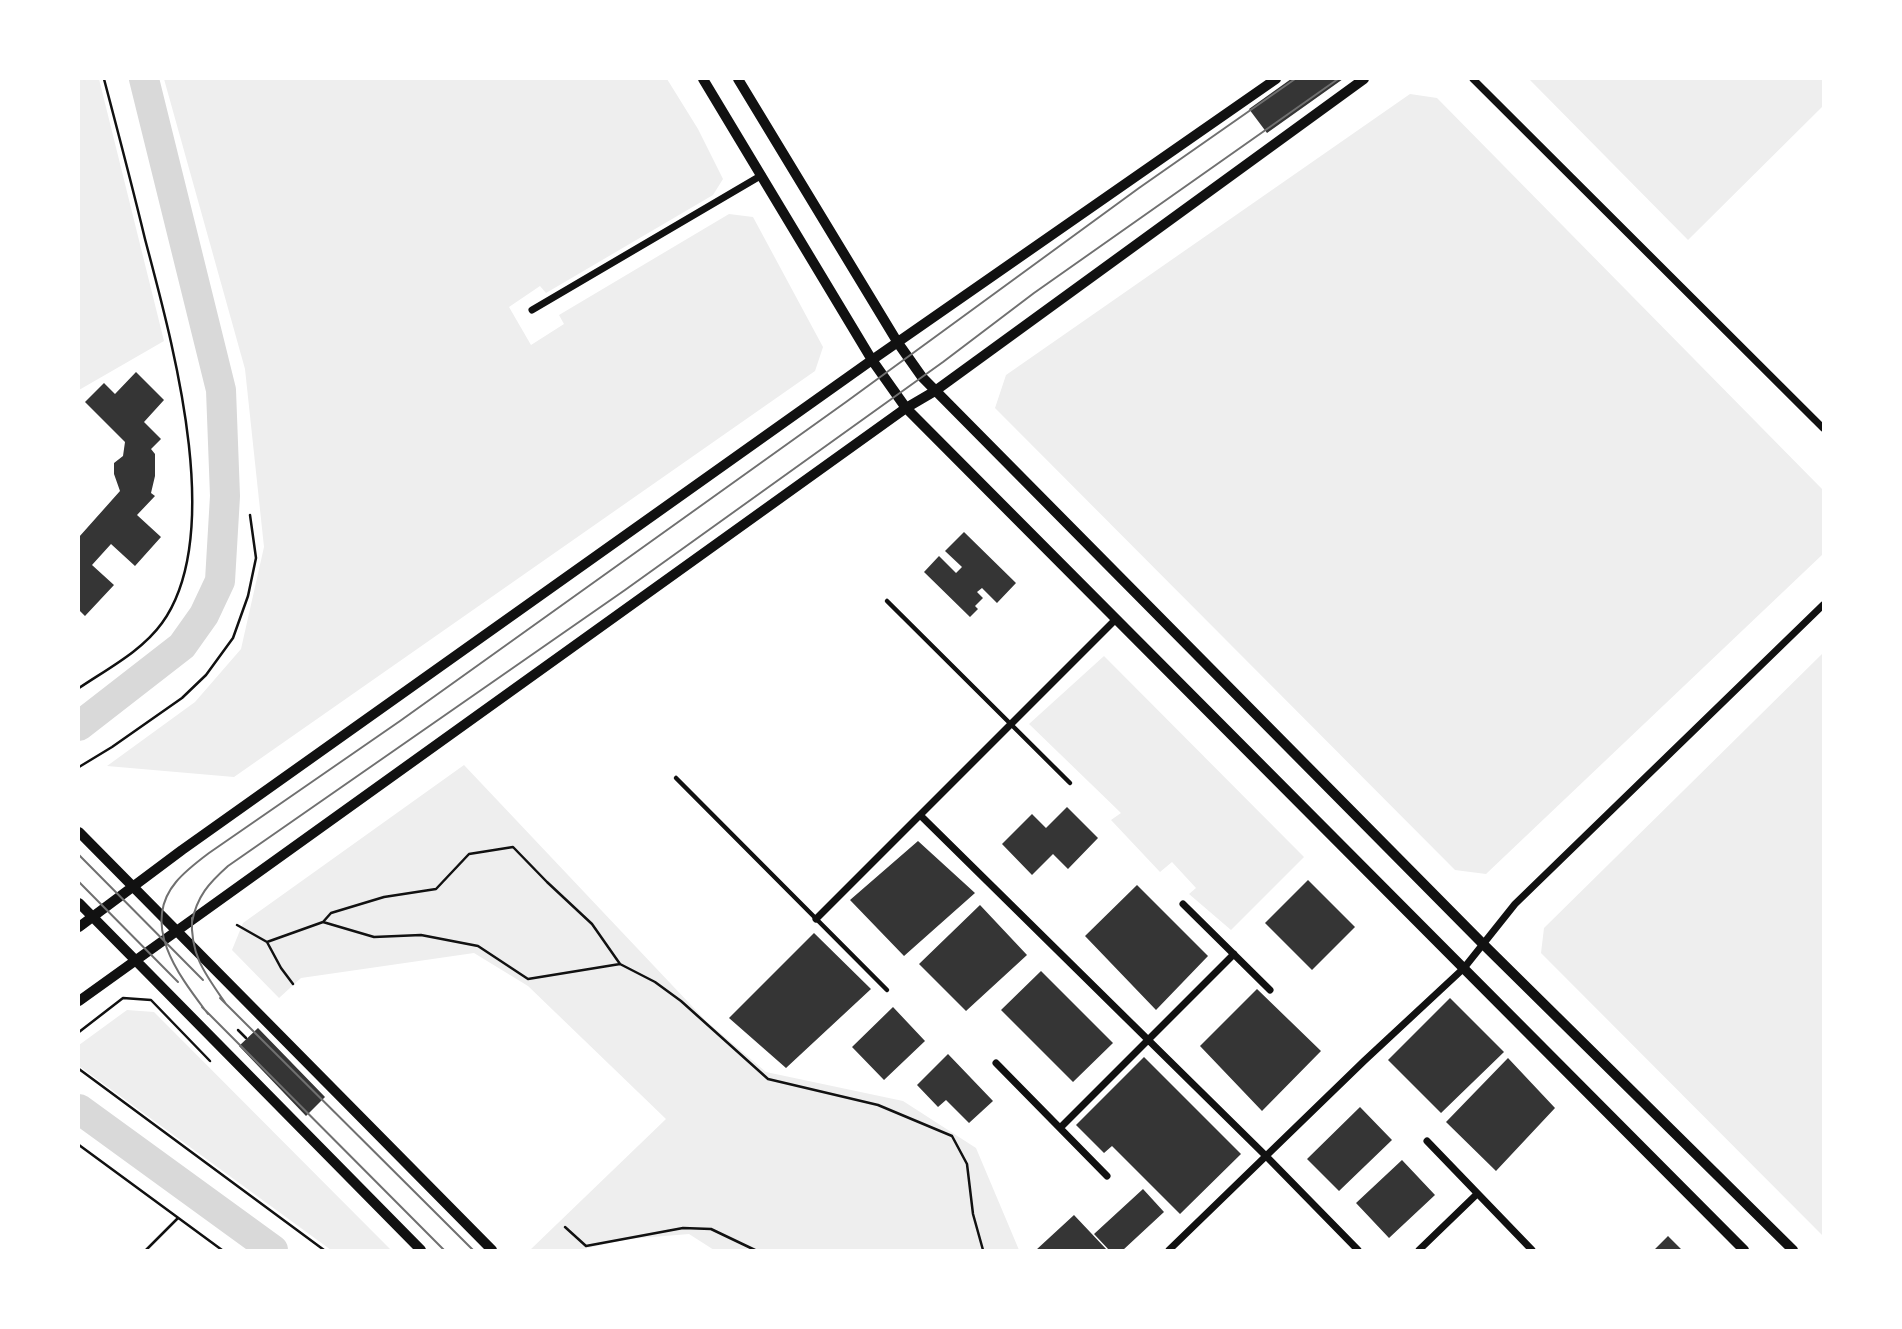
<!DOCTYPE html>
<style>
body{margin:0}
#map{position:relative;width:1902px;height:1329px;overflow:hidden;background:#fff;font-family:"Roboto Serif",serif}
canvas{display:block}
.frame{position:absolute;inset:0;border:80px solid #fff;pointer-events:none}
</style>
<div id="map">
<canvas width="1902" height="1329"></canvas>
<div class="frame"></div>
</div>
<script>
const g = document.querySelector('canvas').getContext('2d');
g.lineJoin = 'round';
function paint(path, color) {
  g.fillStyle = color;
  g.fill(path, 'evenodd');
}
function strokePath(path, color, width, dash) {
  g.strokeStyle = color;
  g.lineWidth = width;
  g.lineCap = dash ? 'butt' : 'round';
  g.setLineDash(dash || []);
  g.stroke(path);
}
paint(new Path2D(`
 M79,79H99L164,341L79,390Z
 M164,79H667L698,129L723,179L713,195L546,293L540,286L509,307L531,345L564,324L559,315L729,214L753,217L823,347L815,371L234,777L107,766L195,702L241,649L264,547L245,369Z
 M1529,79H1823V106L1688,240Z
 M1410,94L1437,98L1823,490V554L1486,874L1455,870L995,408L1006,375Z
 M1823,653V1236L1541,953L1544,928Z
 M1104,656L1304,857L1231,930L1189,894L1196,888L1172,862L1160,872L1111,820L1121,813L1029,724Z
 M464,765L706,1021L766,1072L903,1101L976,1148L1019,1250H714L689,1234L628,1239L579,1250H530L666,1119L528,986L474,953L301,978L279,998L232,950L243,923Z
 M127,1010L154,1012L391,1250H331L79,1066V1045Z`), '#eee');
strokePath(new Path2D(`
 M79,726L182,646L204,615L220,581L225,496L221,390L144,79
 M79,1109L273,1250`), '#d9d9d9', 30);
paint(new Path2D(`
 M1291,79H1343L1267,133L1249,109Z
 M136,372L164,400L144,422L161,439L151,449L155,454V476L151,493L155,496L137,515L161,537L135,566L111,544L92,565L114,585L85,616L79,610V537L120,491L114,474V463L123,456L125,442L85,402L104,383L115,394Z
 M964,532L1016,583L997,603L982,588L977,592L983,598L975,606L978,609L970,617L924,572L939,556L956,573L962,567L945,551Z
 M1067,807L1098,838L1068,869L1053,854L1032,875L1002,844L1032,814L1046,828Z
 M918,841L975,893L904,956L850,900Z
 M1308,880L1355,927L1312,970L1265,923Z
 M1137,885L1208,956L1156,1010L1085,936Z
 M980,905L1027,955L966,1011L919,964Z
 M814,933L871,989L786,1068L729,1018Z
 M1041,971L1113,1043L1073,1082L1001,1010Z
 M1257,989L1321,1051L1262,1111L1200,1046Z
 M1450,998L1504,1052L1441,1113L1388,1060Z
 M893,1007L925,1041L884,1080L852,1047Z
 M258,1028L325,1097L306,1116L239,1046Z
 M948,1054L993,1101L969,1123L946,1100L938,1107L917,1085Z
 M1144,1057L1241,1154L1180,1214L1112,1146L1104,1153L1076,1125Z
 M1508,1058L1555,1108L1496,1171L1446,1122Z
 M1360,1107L1392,1140L1339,1191L1307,1159Z
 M1402,1160L1435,1195L1389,1238L1356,1203Z
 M1143,1189L1164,1212L1123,1250H1109L1094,1234Z
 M1074,1215L1107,1250H1036Z
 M1668,1236L1682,1250H1654Z`), '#353535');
strokePath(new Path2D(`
 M79,688C107,669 142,651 162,623C227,533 171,338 145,239C132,185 118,132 104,79
 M79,767L112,747L182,698L206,675L233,638L248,596L256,558L250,515
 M323,922L374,937L421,935L478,946L528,979L620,964
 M237,925L267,942L323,922L331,913L384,897L436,889L469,854L513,847L547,882L592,924L620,964L655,982L681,1001L768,1079L878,1105L952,1136L967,1164L973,1214L983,1250
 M267,942L281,968L293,984
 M238,1030L246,1038
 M79,1032L123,998L151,1000L210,1061
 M79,1069L324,1250
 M79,1145L222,1250
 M565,1227L586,1246L683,1228L711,1229L755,1250
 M146,1250L178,1218`), '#111', 2.5);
strokePath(new Path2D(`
 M887,601L1070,783
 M676,778L887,990`), '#111', 4.5);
strokePath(new Path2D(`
 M1473,79L1823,428
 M532,310L762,175
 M921,816L1267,1157L1358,1250
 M1183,904L1270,990
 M816,919L1115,620
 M996,1063L1107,1176
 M1060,1128L1234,954
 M1427,1141L1532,1250
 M1169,1250L1364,1061L1464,968L1515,904L1823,605
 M1419,1250L1477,1194`), '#111', 7);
strokePath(new Path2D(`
 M703,79L872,360L906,408L1744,1250
 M738,79L898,343L922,377L1482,943L1793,1250
 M79,832L492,1250
 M79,903L421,1250
 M79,927L182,850L872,360L1276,79
 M79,1001L906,408L935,391L1364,79`), '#111', 10);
strokePath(new Path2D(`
 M79,855L203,980
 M79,882L178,982
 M220,998L473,1250
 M226,1004C205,974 190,955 192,918V922C197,896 209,883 228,866L625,590L943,362L1034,293L1338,79
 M202,1007L444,1250
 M208,1014C181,978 139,926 176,882C185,871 197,862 209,853L400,721L846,402L1139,188L1295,79`), '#707070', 2);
</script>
